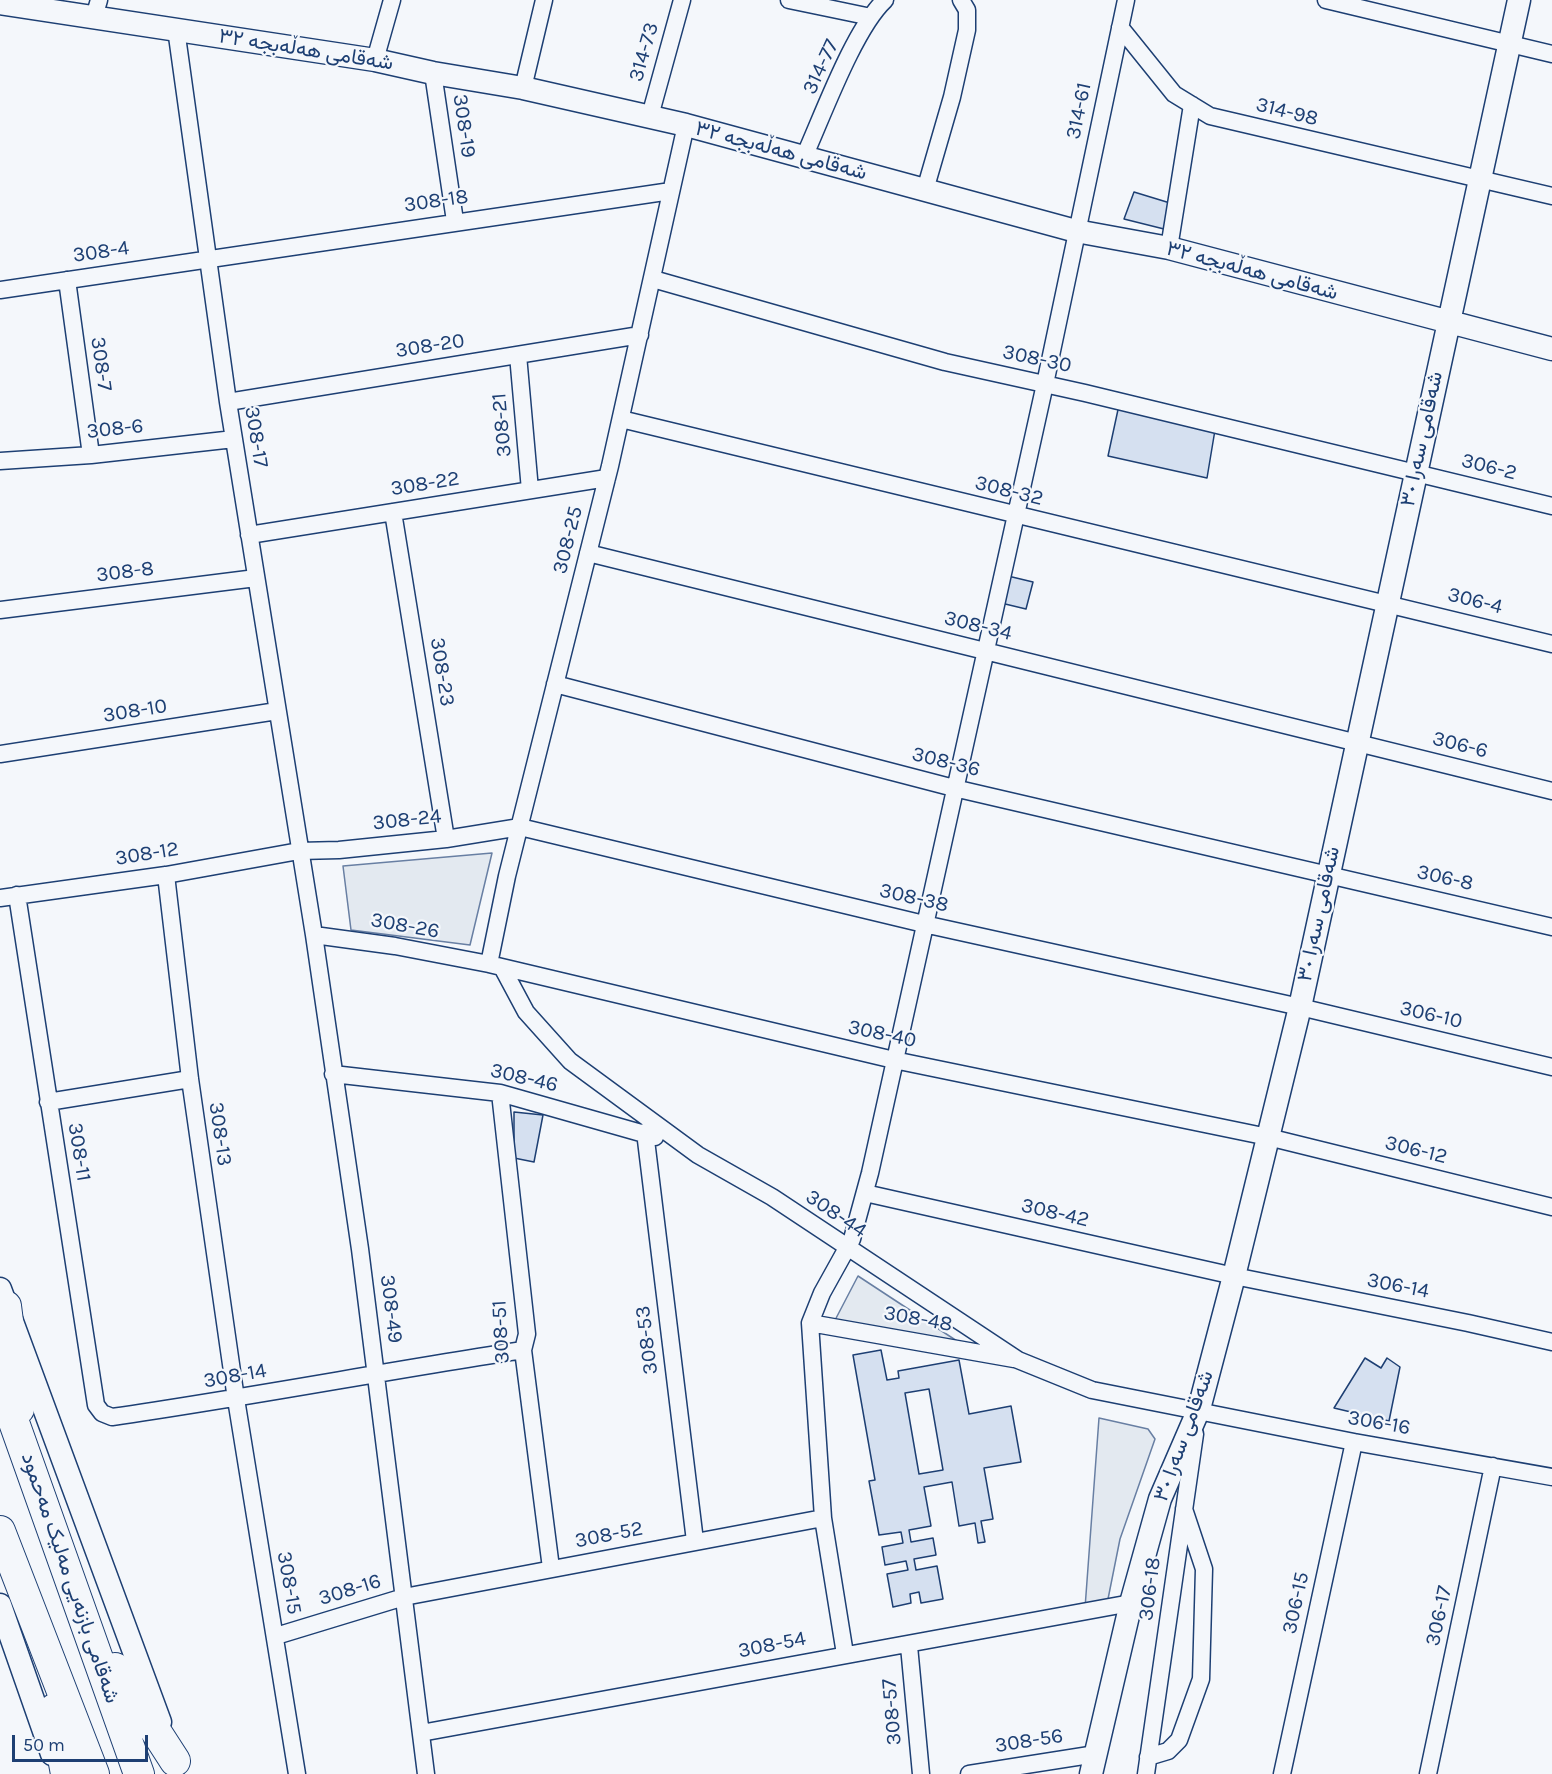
<!DOCTYPE html>
<meta charset="utf-8">
<style>
body{margin:0}
#map{position:relative;width:1552px;height:1774px;overflow:hidden;background:#f4f7fb;font-family:Karla,sans-serif}
canvas{display:block}
.scale{position:absolute;left:12px;top:1735px;width:136px;height:27px;box-sizing:border-box;border:3px solid #1d3f73;border-top:0;padding-left:8px;font-size:18px;line-height:21px;white-space:nowrap;color:#1d3f73;-webkit-text-stroke:4px #f4f7fb;paint-order:stroke}
</style>
<div id="map">
<canvas width="1552" height="1774"></canvas>
<div class="scale">50 m</div>
</div>
<script>
const g = document.querySelector('canvas').getContext('2d');
g.lineJoin = 'round';
function paint(path, color) {
  g.fillStyle = color;
  g.fill(path, 'evenodd');
}
function strokePath(path, color, width, dash) {
  g.strokeStyle = color;
  g.lineWidth = width;
  g.lineCap = dash ? 'butt' : 'round';
  g.setLineDash(dash || []);
  g.stroke(path);
}
function drawText(font, color, halo, rows, align = 'center') {
  g.font = font + ' Karla,Vazirmatn,sans-serif';
  g.lineWidth = 4.5;
  g.setLineDash([]);
  g.textBaseline = 'middle';
  g.strokeStyle = halo;
  g.fillStyle = color;
  for (const [text, x, y, turn = 0] of rows) {
    g.save();
    g.translate(x, y);
    g.rotate((+turn || 0) * Math.PI / 180);
    g.textAlign = isNaN(turn) ? turn : align;
    if (halo) g.strokeText(text, 0, 0);
    g.fillText(text, 0, 0);
    g.restore();
  }
}
const green = new Path2D(`
 M492,853L470,945L351,930L343,866Z
 M858,1276L960,1343L833,1324Z
 M1099,1418L1148,1429L1155,1439L1120,1539L1107,1604L1085,1608Z`);
paint(green, '#e3e9f0');
strokePath(green, '#687fa3', 1.5);
const building = new Path2D(`
 M1134,192L1170,203L1164,229L1124,219Z
 M1119,405L1215,430L1207,478L1108,456Z
 M1008,576L1033,582L1026,609L1001,603Z
 M514,1112L543,1115L534,1162L514,1158Z
 M881,1350L887,1380L899,1378L898,1371L959,1360L969,1414L1011,1406L1021,1462L984,1468L993,1519L981,1521L985,1542L978,1543L975,1523L959,1526L952,1482L924,1487L931,1526L909,1530L911,1542L933,1538L936,1555L914,1559L916,1570L937,1566L943,1599L921,1603L919,1592L910,1594L911,1603L893,1607L887,1574L908,1570L906,1561L885,1565L882,1547L903,1543L901,1532L879,1535L869,1481L875,1480L853,1355ZM929,1389L943,1470L919,1474L905,1393Z
 M1365,1358L1381,1368L1387,1358L1400,1367L1389,1421L1334,1408Z`);
paint(building, '#d5e0f0');
strokePath(building, '#1d3f73', 1.5);
const street = new Path2D(`
 M789,0L871,17
 M1326,0L1552,54
 M94,17L99,0
 M1120,27L1174,94L1210,116L1552,196
 M176,29L228,402L314,935L360,1249L426,1774
 M375,60L392,0
 M433,73L455,221
 M523,88L544,0
 M650,116L682,0
 M804,157C823,115 854,29 885,0
 M925,190L952,97L967,30V10L961,0
 M1169,248L1192,105
 M653,279L945,362L1085,393L1552,506
 M67,280L91,455
 M0,290L671,191
 M518,355L530,490
 M228,402L640,335
 M621,419L1552,644
 M0,461L91,455L234,439
 M393,512L446,839
 M249,535L607,478
 M588,553L1552,791
 M0,610L256,578
 M555,684L954,788L1552,927
 M0,754L277,711
 M166,875L190,1079L236,1399L297,1774
 M17,895L96,1405L102,1413L112,1417C250,1397 386,1371 523,1350
 M0,898L166,875L299,851L339,850L446,839L520,827L924,924L1300,1007L1552,1067
 M314,935L395,946L489,964L894,1060L1268,1137L1552,1207
 M489,964L507,876L610,466L686,125
 M503,969L526,1012L570,1061L698,1155L772,1197L1018,1360L1092,1390L1354,1442L1552,1477
 M333,1074L500,1093L655,1137
 M500,1093L527,1334L523,1350L551,1568
 M48,1102L190,1079
 M645,1132L695,1541
 M865,1193L1234,1276L1468,1323L1552,1342
 M810,1323L1014,1359
 M276,1636L404,1597L823,1518
 M909,1646L921,1774
 M845,1654L823,1518L810,1323L822,1293L852,1239L870,1173L1045,384L1126,0
 M421,1733L1131,1603
 M1148,1757L1168,1751L1179,1740L1201,1679L1204,1569L1184,1509
 M969,1774L1096,1754
 M1146,1774L1195,1434
 M1282,1774L1354,1442
 M1428,1774L1493,1466`);
const secondary = new Path2D(`
 M0,3L375,60L433,73L523,88L686,125L1076,231L1169,248L1552,349
 M0,1289L160,1722
 M0,1605L52,1754
 M1091,1774L1131,1603L1160,1499L1199,1409L1234,1276L1300,1007L1519,0`);
const highway = new Path2D(`
 M6,1306L19,1409
 M0,1383L139,1774
 M0,1531L94,1774
 M115,1668L175,1761
 M54,1709L66,1774`);
strokePath(street, '#1d3f73', 19);
strokePath(secondary, '#1d3f73', 25);
strokePath(highway, '#1d3f73', 32);
strokePath(street, '#f4f7fb', 16);
strokePath(secondary, '#f4f7fb', 22);
strokePath(highway, '#f4f7fb', 30);
drawText('21px', '#1d3f73', '#f4f7fb', [
 ["شەقامی هەڵەبجە ٣٢",306,50,9],
 ["314-73",644,52,-74],
 ["314-77",821,67,-65],
 ["314-61",1079,111,-78],
 ["314-98",1287,112,14],
 ["308-19",464,126,82],
 ["شەقامی هەڵەبجە ٣٢",781,151,15],
 ["308-18",436,201,-8],
 ["308-4",101,252,-8],
 ["شەقامی هەڵەبجە ٣٢",1252,271,15],
 ["308-20",430,346,-9],
 ["308-30",1037,359,12],
 ["308-7",101,364,82],
 ["308-21",502,425,-95],
 ["308-6",115,429,-6],
 ["308-17",256,437,81],
 ["شەقامی سەرا ٣٠",1422,439,-78],
 ["306-2",1489,467,14],
 ["308-22",425,484,-9],
 ["308-32",1009,491,14],
 ["308-25",568,540,-76],
 ["308-8",125,572,-7],
 ["306-4",1475,601,14],
 ["308-34",978,626,14],
 ["308-23",442,672,81],
 ["308-10",135,711,-9],
 ["306-6",1460,745,14],
 ["308-36",946,762,14],
 ["308-24",407,820,-6],
 ["308-12",147,854,-9],
 ["306-8",1445,878,13],
 ["308-38",914,898,13],
 ["شەقامی سەرا ٣٠",1319,914,-78],
 ["308-26",405,926,10],
 ["306-10",1431,1015,13],
 ["308-40",882,1034,12],
 ["308-46",524,1078,13],
 ["308-13",220,1134,82],
 ["306-12",1416,1150,14],
 ["308-11",79,1152,81],
 ["308-42",1055,1213,13],
 ["308-44",836,1214,34],
 ["306-14",1398,1286,11],
 ["308-49",391,1309,83],
 ["308-48",918,1319,10],
 ["308-51",501,1332,-93],
 ["308-53",647,1340,-97],
 ["308-14",235,1376,-10],
 ["306-16",1379,1423,10],
 ["شەقامی سەرا ٣٠",1184,1436,-70],
 ["308-52",609,1535,-11],
 ["شەقامی بازنەیی مەلیک مەحمود",70,1578,71],
 ["308-15",289,1583,80],
 ["306-18",1150,1589,-83],
 ["308-16",350,1590,-17],
 ["306-15",1296,1603,-78],
 ["306-17",1439,1616,-78],
 ["308-54",772,1645,-11],
 ["308-57",892,1712,-95],
 ["308-56",1029,1741,-9]
]);
</script>
